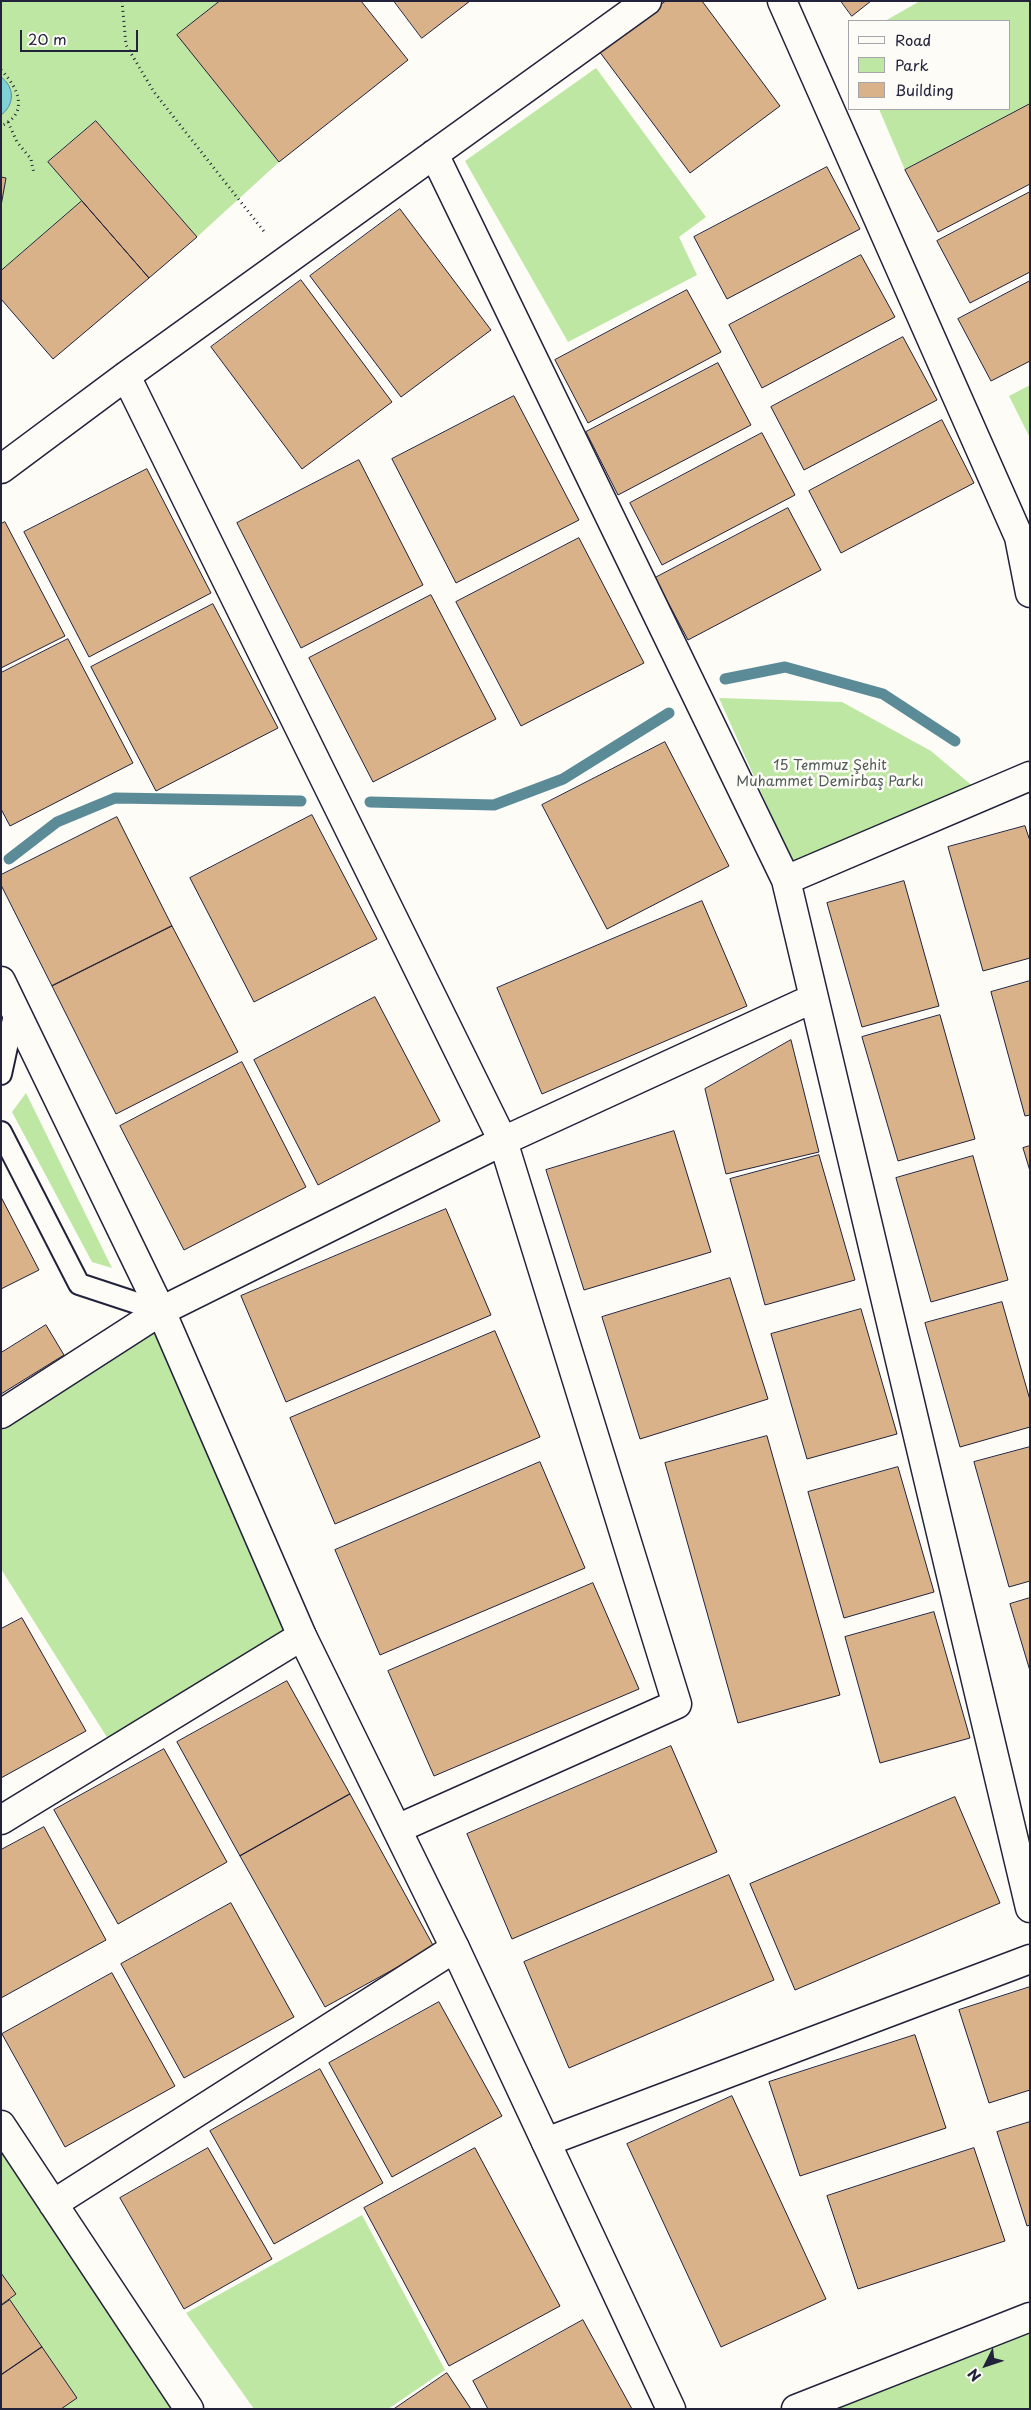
<!DOCTYPE html>
<meta charset="utf-8">
<style>
body{margin:0}
#map{position:relative;width:1031px;height:2410px;overflow:hidden;background:#fdfcf7;font-family:"Playpen Sans",sans-serif}
canvas{display:block}
.frame{position:absolute;inset:0;border:2px solid #22223b;pointer-events:none}
.legend{position:absolute;left:848px;top:20px;width:162px;height:90px;box-sizing:border-box;background:#fdfcf7;border:1px solid #a5a5ac;margin:0;padding:6px 9px;list-style:none;font-size:15px;color:#22223b}
.legend li{display:flex;align-items:center;gap:10px;height:25px}
.legend b{width:25px;border:1px solid #a5a5ac}
.north{position:absolute;left:961px;top:2340px;width:50px;height:50px;-webkit-text-stroke:4px #fdfcf7;paint-order:stroke;rotate:229deg;font-size:14px;font-weight:700;line-height:20px;text-align:center;color:#22223b}
.north::after{content:'';display:block;margin:auto;width:18px;height:22px;background:#22223b;clip-path:polygon(50% 0,100% 100%,50% 72%,0 100%)}
.scale{position:absolute;left:20px;top:30px;width:118px;height:22px;box-sizing:border-box;border:2px solid #22223b;border-top:0;padding-left:6px;font-size:15px;line-height:18px;white-space:nowrap;color:#22223b;-webkit-text-stroke:4px #fdfcf7;paint-order:stroke}
</style>
<div id="map">
<canvas width="1031" height="2410"></canvas>
<div class="frame"></div>
<ul class="legend">
<li><b style="height:6px;background:#fdfcf7"></b>Road</li>
<li><b style="height:14px;background:#bee7a3"></b>Park</li>
<li><b style="height:14px;background:#d9b28a"></b>Building</li>
</ul>
<div class="north">N</div>
<div class="scale">20 m</div>
</div>
<script>
const g = document.querySelector('canvas').getContext('2d');
g.lineJoin = 'round';
function paint(path, color) {
  g.fillStyle = color;
  g.fill(path, 'evenodd');
}
function strokePath(path, color, width, dash) {
  g.strokeStyle = color;
  g.lineWidth = width;
  g.lineCap = dash ? 'butt' : 'round';
  g.setLineDash(dash || []);
  g.stroke(path);
}
function drawText(font, color, halo, rows, align = 'center') {
  g.font = font + ' "Playpen Sans",sans-serif';
  g.lineWidth = 5;
  g.setLineDash([]);
  g.textBaseline = 'middle';
  g.strokeStyle = halo;
  g.fillStyle = color;
  for (const [text, x, y, turn = 0] of rows) {
    g.save();
    g.translate(x, y);
    g.rotate((+turn || 0) * Math.PI / 180);
    g.textAlign = isNaN(turn) ? turn : align;
    if (halo) g.strokeText(text, 0, 0);
    g.fillText(text, 0, 0);
    g.restore();
  }
}
paint(new Path2D(`
 M1,1H220L178,35L279,162L197,237L96,121L48,162L82,201L1,271V206L6,178L1,177Z
 M920,1H1030V104L905,170L879,109H1010V21H885Z
 M596,68L706,217L679,237L697,275L568,342L465,161Z
 M1030,385V438L1009,396Z
 M719,698L842,702L931,751L975,788L794,866Z
 M26,1093L112,1268L92,1262L12,1112Z
 M161,1311L302,1636L115,1750L1,1569V1414Z
 M1,2125L189,2409H1Z
 M362,2215L445,2370L388,2409H254L186,2313Z
 M1030,2317V2409H796Z`), '#bee7a3');
const water = new Path2D(`
 M1,77C15,87 15,105 1,115Z`);
paint(water, '#7fd1d5');
strokePath(water, '#5a8b97', 1);
strokePath(new Path2D(`
 M725,679L785,667L883,694L955,741
 M370,802L494,805L563,779L669,713
 M9,859L57,822L115,798L301,801`), '#5a8b97', 11);
const building = new Path2D(`
 M220,1H361L408,60L279,162L177,35Z
 M394,1H470L422,38Z
 M666,1H702L780,106L690,173L599,51Z
 M841,1H871L852,16Z
 M1030,104V184L938,232L905,170Z
 M96,121L197,237L149,278L48,162Z
 M827,167L860,229L727,299L694,237Z
 M1,177L6,178L1,206Z
 M1030,192V272L970,303L937,241Z
 M82,201L149,278L53,359L1,299V271Z
 M400,209L491,330L401,397L310,276Z
 M861,255L895,317L762,388L729,325Z
 M301,280L392,402L302,469L211,347Z
 M1030,281V361L991,381L958,319Z
 M687,290L721,352L588,423L555,360Z
 M903,337L937,400L804,470L771,407Z
 M718,363L751,425L618,495L586,432Z
 M514,396L579,520L456,583L392,459Z
 M942,420L974,483L841,553L809,491Z
 M762,433L795,495L662,565L630,503Z
 M359,460L423,585L301,648L237,523Z
 M147,469L211,593L89,657L24,532Z
 M788,508L821,570L688,640L655,578Z
 M5,522L65,636L1,668V524Z
 M579,538L644,663L521,726L456,602Z
 M431,595L496,719L373,782L309,658Z
 M213,604L278,728L156,791L91,667Z
 M68,639L133,763L10,826L1,809V673Z
 M665,742L729,866L607,929L542,805Z
 M312,815L377,939L254,1002L190,878Z
 M117,817L172,926L52,986L1,885V875Z
 M1025,826L1030,841V958L983,971L948,847Z
 M904,881L939,1006L862,1027L827,903Z
 M702,901L747,1006L542,1094L497,988Z
 M172,926L238,1052L116,1114L52,986Z
 M1030,981V1115L1025,1116L991,992Z
 M375,997L440,1121L318,1185L254,1060Z
 M940,1015L975,1139L898,1161L862,1037Z
 M791,1040L819,1152L726,1174L705,1089Z
 M242,1062L306,1187L184,1250L120,1126Z
 M674,1131L711,1252L584,1290L546,1170Z
 M1030,1146V1171L1023,1148Z
 M819,1155L855,1280L765,1305L730,1179Z
 M973,1156L1008,1280L931,1302L896,1178Z
 M1,1197L39,1270L1,1289Z
 M446,1209L491,1315L286,1402L241,1296Z
 M730,1278L768,1399L640,1439L602,1317Z
 M1002,1302L1030,1400V1427L960,1447L925,1323Z
 M861,1309L897,1434L807,1459L771,1334Z
 M46,1325L64,1355L1,1394V1353Z
 M495,1331L540,1437L335,1524L290,1418Z
 M767,1436L840,1695L738,1723L665,1463Z
 M1030,1447V1581L1009,1587L974,1462Z
 M540,1462L585,1568L380,1655L335,1550Z
 M898,1467L934,1592L844,1618L808,1492Z
 M593,1583L639,1689L434,1776L388,1671Z
 M1030,1598V1671L1010,1604Z
 M934,1612L970,1738L880,1763L845,1637Z
 M22,1618L86,1731L1,1778V1629Z
 M287,1681L350,1794L240,1856L177,1742Z
 M671,1746L717,1852L512,1939L467,1834Z
 M164,1749L227,1862L118,1924L54,1810Z
 M350,1794L434,1947L325,2007L240,1856Z
 M955,1797L1000,1903L795,1990L750,1884Z
 M44,1827L106,1940L1,1998V1850Z
 M729,1875L774,1980L569,2068L524,1962Z
 M231,1903L294,2017L184,2078L121,1964Z
 M112,1973L175,2086L65,2147L2,2034Z
 M1030,1987V2090L989,2103L959,2010Z
 M439,2002L502,2116L392,2177L329,2063Z
 M915,2035L946,2128L800,2176L769,2082Z
 M320,2069L383,2183L274,2244L210,2131Z
 M732,2096L826,2299L721,2347L627,2144Z
 M1030,2122V2225L1027,2226L997,2132Z
 M208,2148L272,2259L184,2309L120,2198Z
 M475,2148L560,2306L449,2366L364,2208Z
 M974,2148L1005,2241L858,2289L827,2196Z
 M1,2273L16,2294L1,2305Z
 M10,2300L42,2347L1,2375V2306Z
 M583,2320L632,2409H488L473,2381Z
 M42,2347L77,2398L61,2409H1V2375Z
 M447,2373L471,2409H394Z`);
paint(building, '#d9b28a');
strokePath(building, '#22223b', 1);
const service = new Path2D(`
 M1,1074L15,1010
 M1,1132L79,1284L161,1311`);
const minor = new Path2D(`
 M782,1L1019,537L1030,593
 M434,154L786,880L1030,1908
 M126,376L503,1141L677,1704L397,1829
 M1,469L126,376L647,1
 M786,880L1030,776
 M1,1414L161,1311L503,1141L814,998
 M1,1820L302,1636
 M1,2125L189,2409
 M546,2142L1030,1959
 M53,2204L455,1948
 M796,2409L1030,2317`);
const secondary = new Path2D(`
 M1,981L161,1311L302,1636L455,1948L671,2409`);
strokePath(service, '#22223b', 24);
strokePath(minor, '#22223b', 31);
strokePath(secondary, '#22223b', 31);
strokePath(new Path2D(`
 M122,1L126,45L154,92L266,234
 M1,70C18,87 30,113 1,126
 M8,122L17,142L31,159L34,174`), '#22223b', 3, [1, 4]);
strokePath(service, '#fdfcf7', 20);
strokePath(minor, '#fdfcf7', 28);
strokePath(secondary, '#fdfcf7', 28);
drawText('14px', '#515d5a', '#fdfcf7', [
 ["15 Temmuz Şehit",830,766],
 ["Muhammet Demirbaş Parkı",830,782]
]);
</script>
